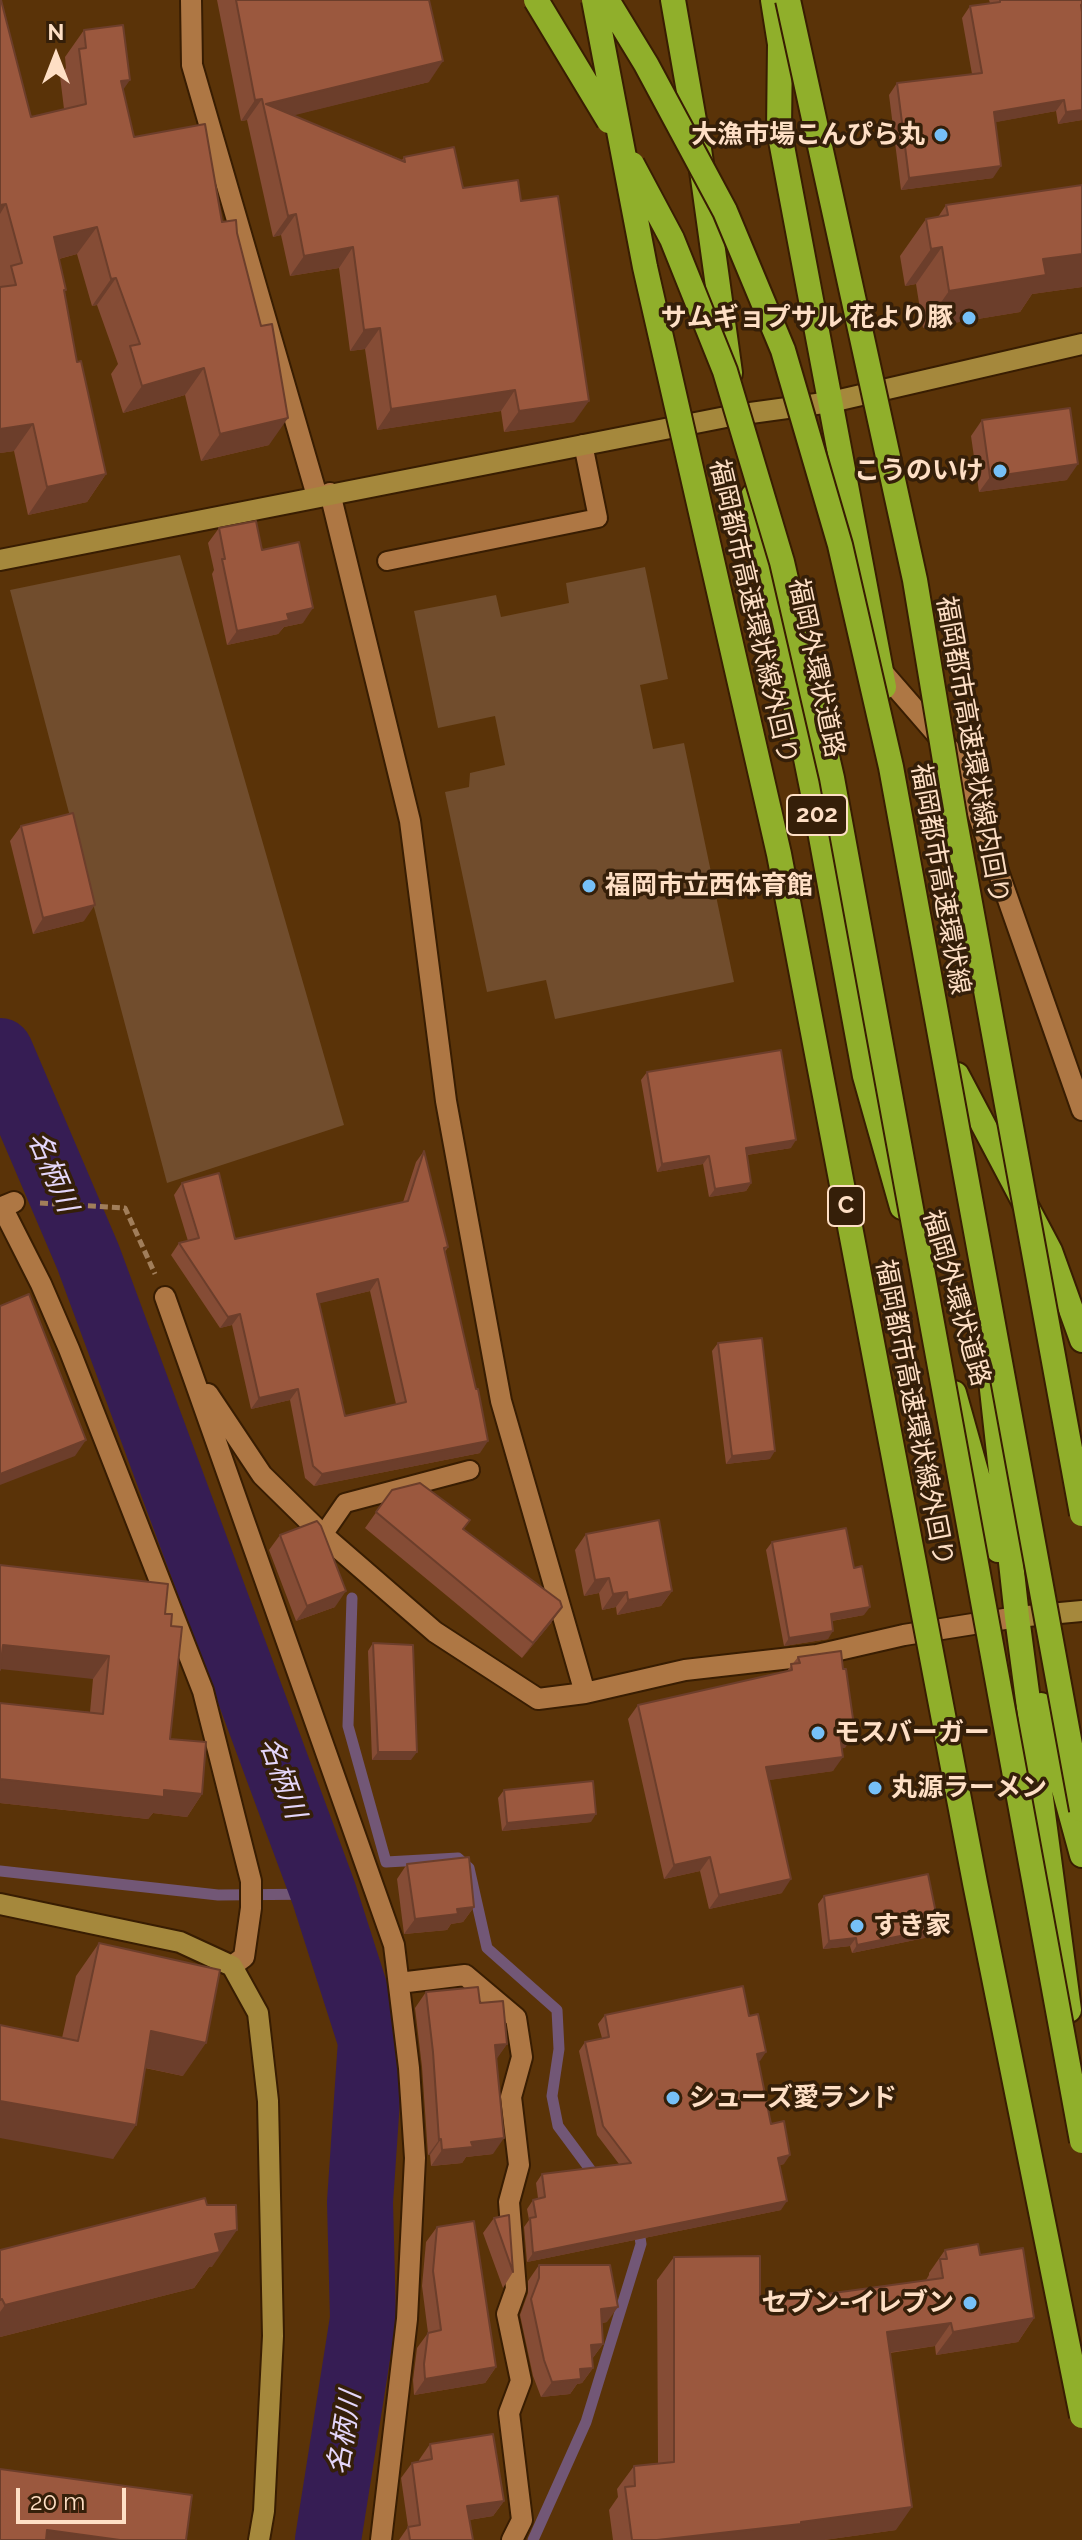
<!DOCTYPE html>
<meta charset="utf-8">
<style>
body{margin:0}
#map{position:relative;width:1082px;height:2540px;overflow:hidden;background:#5a3308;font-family:Raleway,sans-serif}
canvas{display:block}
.north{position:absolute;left:16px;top:16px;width:80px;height:80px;-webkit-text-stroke:6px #351f09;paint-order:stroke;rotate:0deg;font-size:22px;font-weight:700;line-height:32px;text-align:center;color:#fedfc5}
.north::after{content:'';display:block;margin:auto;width:28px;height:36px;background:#fedfc5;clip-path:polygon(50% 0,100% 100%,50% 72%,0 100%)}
.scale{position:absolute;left:16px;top:2488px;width:110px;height:36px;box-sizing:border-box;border:4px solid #fedfc5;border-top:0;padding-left:10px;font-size:24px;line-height:28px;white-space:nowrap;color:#fedfc5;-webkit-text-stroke:6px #351f09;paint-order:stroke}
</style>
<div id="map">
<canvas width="1082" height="2540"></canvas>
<div class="north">N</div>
<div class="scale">20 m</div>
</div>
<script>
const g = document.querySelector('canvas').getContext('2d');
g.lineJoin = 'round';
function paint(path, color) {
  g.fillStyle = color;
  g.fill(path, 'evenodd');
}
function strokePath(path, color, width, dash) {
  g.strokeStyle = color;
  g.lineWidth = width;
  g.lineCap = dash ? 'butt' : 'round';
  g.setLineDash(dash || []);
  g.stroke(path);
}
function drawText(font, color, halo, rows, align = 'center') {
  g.font = font + ' Raleway,"Noto Sans JP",sans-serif';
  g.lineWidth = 7;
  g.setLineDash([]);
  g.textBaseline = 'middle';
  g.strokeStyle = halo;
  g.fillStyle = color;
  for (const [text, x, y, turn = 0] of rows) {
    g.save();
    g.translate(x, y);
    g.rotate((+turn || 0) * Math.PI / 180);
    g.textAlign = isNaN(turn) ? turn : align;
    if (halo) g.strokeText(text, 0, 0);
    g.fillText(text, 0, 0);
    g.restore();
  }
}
paint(new Path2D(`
 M180,555L344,1125L167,1183L10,590Z
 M645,567L668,679L640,685L653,749L684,743L734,982L555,1019L546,980L487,992L445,792L469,787L470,773L505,765L495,716L438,728L414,611L496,595L501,617L569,603L566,583Z`), '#714d2d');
strokePath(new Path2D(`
 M352,1598L348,1726L386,1862L458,1858L469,1868L487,1948L557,2010L559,2049L552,2096L558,2126L598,2180
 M0,1871L218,1895L324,1894
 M533,2540L586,2422L641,2244L638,2224`), '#725776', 11);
strokePath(new Path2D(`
 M0,1051L88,1257L324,1894L371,2041L360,2202L363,2319L328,2540`), '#361d54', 66);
const lane = new Path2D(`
 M387,561L598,518L583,444
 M323,1535L345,1503L470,1470`);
const street = new Path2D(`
 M191,0L192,65L317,496
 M330,493L410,821L446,1101L501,1401L585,1693
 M880,669L959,760L1082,1110
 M14,1202L2,1207L41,1284L69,1349L203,1691L251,1881V1908L244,1957L232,1966
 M165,1297L394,1945L409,2068L415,2158L407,2319L381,2540
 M208,1394L262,1475L323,1535L435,1632L538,1699L585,1693L685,1670L817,1655L904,1635L1017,1617
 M399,1983L465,1975L516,2018L522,2057L511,2097L519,2165L509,2202L516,2289L507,2314L521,2381L509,2413L522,2520L512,2540`);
const secondary = new Path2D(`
 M0,560L736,415L831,402L1082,344
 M1017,1617L1082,1611
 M0,1904L180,1942L232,1966L258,2013L268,2101L273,2336L264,2511L259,2540`);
const highway = new Path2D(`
 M673,0L699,149L730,373
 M773,0L780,44L779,130L884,687
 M753,496L813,793L865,1076L902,1207
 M957,1075L1050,1251L1082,1340
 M987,1344L1017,1617L1069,2010
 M954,1393L998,1550
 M1041,1705L1082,1855`);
strokePath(lane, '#381d02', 22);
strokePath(street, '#381d02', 24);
strokePath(secondary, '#381d02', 24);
strokePath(highway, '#381d02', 28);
strokePath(new Path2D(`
 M40,1203L125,1208L155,1274`), '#a17e5a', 5, [8, 4]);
strokePath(lane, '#ae7744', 18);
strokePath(street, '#ae7744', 20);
strokePath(secondary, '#a5883c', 20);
strokePath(highway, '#90af2b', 24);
const highwayBridge = new Path2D(`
 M536,0L609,121
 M594,0L645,267L779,854L975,1883L1082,2416
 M607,0L646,64L725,211L783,350L840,545L891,767L1082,1810
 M788,0L915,580L955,821L1082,1514
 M632,164L672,239L725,371L782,562L832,778L1082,2141`);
strokePath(highwayBridge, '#381d02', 28, []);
strokePath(highwayBridge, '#90af2b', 24);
paint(new Path2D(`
 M0,0L31,117L64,109L60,76L66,68L65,57L84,30L123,90L134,137L222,222L237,233L269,445L201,461L185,395L123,413L111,374L118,364L97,305L92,306L77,254L59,259L77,362L106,474L87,502L28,515L14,451L0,453Z
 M217,0H429V82L293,115L402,160L404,157L463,188L521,201L574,422L504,432L501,411L377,430L365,349L350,351L339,268L290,276L281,235L273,237L247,120L241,121Z
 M989,0H1082V120L1058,124L1056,111L995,122L993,178L901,190L889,95L897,83L972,74L962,18L970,6L990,3Z
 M1082,185V287L1032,294L1020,312L923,328L916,284L905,286L900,256L926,219L938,217L946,205Z
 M982,420L1067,480L979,492L971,436Z
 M219,528L262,550L303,623L284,627L278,634L227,645L212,574L214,570L208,543Z
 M21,826L84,921L33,934L10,841Z
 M647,1072L791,1148L747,1155L751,1183L746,1191L709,1197L703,1164L657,1172L641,1080Z
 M424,1151L448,1247L445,1252L480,1453L314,1486L305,1478L290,1400L251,1409L232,1325L220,1328L171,1255L179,1243L188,1241L174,1195L182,1183L235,1239L403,1202L416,1162ZM370,1291L396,1404L345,1416L319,1303Z
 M718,1343L770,1459L726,1464L712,1351Z
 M392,1490L464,1529L551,1623L522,1658L365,1528Z
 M586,1534L672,1591L661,1606L617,1615L616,1607L602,1610L599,1593L584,1596L575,1550Z
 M280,1535L335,1607L296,1621L269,1550Z
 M772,1542L854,1568L864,1615L832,1621L828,1639L784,1646L766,1550Z
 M0,1565L165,1614L171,1626L170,1739L202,1794L187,1817L153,1813L148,1819L0,1803V1703L90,1712L93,1679Z
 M373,1643L411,1760H372L368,1651Z
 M798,1657L845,1748H842L833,1771L768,1780L782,1893L709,1909L700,1871L664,1879L628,1719L638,1705L787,1671Z
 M504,1790L591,1822L502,1831L498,1798Z
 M407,1864L474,1907L463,1922L451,1924L447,1930L404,1934L397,1879Z
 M824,1896L939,1928L934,1936L852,1953L850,1946L823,1949L818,1904Z
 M99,1943L183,2076L145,2068L113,2159L62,2038L76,1976Z
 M426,1992L480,2003L507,2044L496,2059L493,2154L466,2157L462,2163L431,2166L430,2155H428L422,2067L415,2008Z
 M605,2015L749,2016L766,2052L758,2061L771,2124L784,2164L780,2165L781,2210L527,2262L524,2227L529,2220L527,2209L533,2200L538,2198L536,2183L542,2174L619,2164L597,2135L579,2051L585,2042L602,2038L598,2024Z
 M494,2218L513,2272L503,2288L483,2233Z
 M437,2227L496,2367L485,2383L414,2395L413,2380L417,2348L428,2333L422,2286L426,2242Z
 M0,2250L212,2267H209L194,2288L0,2337Z
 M945,2250L980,2255L1034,2318L1018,2342L936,2355L935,2346L890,2353L896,2530L824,2540H613L609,2510L618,2497L617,2489L634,2466L658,2463L657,2280L674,2257L760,2303L926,2280L929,2275V2273Z
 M539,2265L607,2322L602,2323L603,2344L592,2359L593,2368L582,2383L577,2384L570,2394L541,2397L533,2376L520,2315L528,2293V2281Z
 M430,2444L504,2501L493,2516L469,2520L473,2540H399L408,2527L401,2478L412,2463L419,2462V2460Z`), '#854c35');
paint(new Path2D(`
 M443,61L429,82L267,122L266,104Z
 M130,80L111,107L121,81Z
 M262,99L247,120L241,121L255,100Z
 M1064,100L1056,111L986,124L994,112Z
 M1082,110V120L1058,124L1066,112Z
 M1001,166L993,178L901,190L909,178Z
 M6,204L0,214V205Z
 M296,214L281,235L273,237L288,216Z
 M97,227L77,254L35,265L54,237Z
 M353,247L339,268L290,276L304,256Z
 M942,247L916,284L905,286L931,249Z
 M1082,254V287L1032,294L1020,312L923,328L949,291L1043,259Z
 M116,278L97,305L92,306L111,279Z
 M380,328L365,349L350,351L364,330Z
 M204,368L185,395L123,413L142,386Z
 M515,390L501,411L377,430L391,409Z
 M589,401L574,422L504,432L519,411Z
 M288,418L269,445L201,461L220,434Z
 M33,424L14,451L0,453V429Z
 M1078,464L1067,480L979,492L990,477Z
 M106,474L87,502L28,515L47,487Z
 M313,608L303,623L284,627L278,634L227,645L237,631L287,614Z
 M95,905L84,921L33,934L43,918Z
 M796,1140L791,1148L740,1156L746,1148Z
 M709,1156L703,1164L657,1172L662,1164Z
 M751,1183L746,1191L709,1197L715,1189Z
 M378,1279L370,1291L309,1306L317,1294Z
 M240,1314L232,1325L220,1328L228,1317Z
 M298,1389L290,1400L251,1409L259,1398Z
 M86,1440L75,1456L0,1485V1474Z
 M488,1441L480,1453L314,1486L322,1474Z
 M775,1451L770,1459L726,1464L732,1456Z
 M609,1578L599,1593L584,1596L595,1580Z
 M346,1591L335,1607L296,1621L307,1606Z
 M672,1591L661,1606L617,1615L628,1600Z
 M627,1592L616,1607L602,1610L613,1594Z
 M562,1607L551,1623L522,1658L533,1643Z
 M870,1607L864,1615L825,1622L831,1614Z
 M833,1631L828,1639L784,1646L789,1638Z
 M3,1645L109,1656L93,1679L0,1669Z
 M855,1733L845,1748L830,1749L840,1735Z
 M378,1752H417L411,1760H372Z
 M843,1757L833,1771L756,1782L766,1767Z
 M0,1779L164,1790L202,1794L187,1817L153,1813L148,1819L0,1803Z
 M596,1814L591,1822L502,1831L507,1823Z
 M710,1857L700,1871L664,1879L674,1865Z
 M791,1879L782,1893L709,1909L719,1895Z
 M474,1907L463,1922L451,1924L447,1930L404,1934L415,1919L457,1909Z
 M939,1928L934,1936L852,1953L857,1945Z
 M856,1938L850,1946L823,1949L829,1941Z
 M151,2031L206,2043L183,2076L128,2064Z
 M507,2044L496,2060L495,2045Z
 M766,2052L760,2061L750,2063L757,2054Z
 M0,2101L136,2125L113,2159L0,2138Z
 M504,2138L493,2154L466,2157L462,2163L431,2166L442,2150L471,2142Z
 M441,2139L430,2155H428L439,2140Z
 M790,2155L784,2164L772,2167L778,2158Z
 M787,2201L781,2210L527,2262L533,2253Z
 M237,2230L212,2267H209L194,2288L0,2337V2312L5,2305L215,2234Z
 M618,2307L607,2322L590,2325L601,2309Z
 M1034,2318L1018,2342L936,2355L953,2332Z
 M951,2323L935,2346L871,2355L887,2332Z
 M603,2344L592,2359L591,2345Z
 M496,2367L485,2383L414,2395L425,2379Z
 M593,2368L582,2383L577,2384L570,2394L541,2397L552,2382L580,2369Z
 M504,2501L493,2516L456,2522L467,2506Z
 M912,2507L896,2530L824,2540H657L801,2522Z
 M47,2530L120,2540H40Z`), '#6c3e2b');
const building = new Path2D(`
 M0,0H1L31,117L86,104L79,49L86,48L84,30L123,25L130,80L121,81L134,137L205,124L222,222L236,220L237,233L261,326L272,324L288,418L220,434L204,368L142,386L130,346L140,344L116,278L111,279L97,227L54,237L66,290H64L77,362L81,361L106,474L47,487L33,424L0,429V287L16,285L11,266L22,263L6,204L0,205Z
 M236,0H429L443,61L266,104L405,162L404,157L454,147L463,188L518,180L521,201L558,196L589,401L519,411L515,390L391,409L380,328L364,330L353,247L304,256L296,214L288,216L262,99L255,100Z
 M1000,0H1082V4L1081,5L1082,12V110L1066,112L1064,100L994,112L1001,166L909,178L897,83L982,73L970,6L1000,2Z
 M1082,185V254L1043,259L1046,275L949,291L942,247L931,249L926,219L948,215L946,205Z
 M1070,408L1078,464L990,477L982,420Z
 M256,521L262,550L299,542L313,608L287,614L289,620L237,631L222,559H225L219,528Z
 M73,813L95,905L43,918L21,826Z
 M781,1050L796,1140L746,1148L751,1183L715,1189L709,1156L662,1164L647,1072Z
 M424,1151L448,1247L444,1248L476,1389H478L488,1441L322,1474L313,1466L298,1389L259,1398L240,1314L228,1317L179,1243L199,1238L182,1183L219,1173L235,1239L408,1201ZM378,1279L406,1402L345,1416L317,1294Z
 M29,1294L86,1440L0,1474V1306Z
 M762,1338L775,1451L732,1456L718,1343Z
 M420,1483L470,1520L463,1529L560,1601L562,1607L533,1643L376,1512L392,1490Z
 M659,1520L672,1591L628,1600L627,1592L613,1594L609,1578L595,1580L586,1534Z
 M317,1521L321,1526L346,1591L307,1606L280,1535Z
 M846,1528L854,1568L862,1566L870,1607L831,1614L833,1631L789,1638L772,1542Z
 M0,1565L168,1584L165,1614H172L171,1626L182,1627L170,1739L206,1742L202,1794L164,1790V1797L0,1779V1703L103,1714L109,1656L3,1645L0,1670Z
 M373,1643L413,1645L417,1752H378Z
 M841,1651L843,1669H846L855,1733L840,1735L843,1757L766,1767L791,1879L719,1895L710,1857L674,1865L638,1705L792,1670L791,1664L800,1663L798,1657Z
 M593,1781L596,1814L507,1823L504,1790Z
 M469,1857L474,1907L457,1909L458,1914L415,1919L407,1864Z
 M928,1874L939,1928L857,1945L856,1938L829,1941L824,1896Z
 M99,1943L220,1970L206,2043L151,2031L136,2125L0,2101V2025L78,2041Z
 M743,1986L749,2016L758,2014L766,2052L757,2054L771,2124L784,2121L790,2155L778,2158L787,2201L533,2253L530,2218L536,2217L533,2200L545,2197L542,2174L631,2163L603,2126L585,2042L609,2037L605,2015Z
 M478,1987L480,2003L503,2001L507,2044L495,2045L504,2138L471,2142L473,2147L442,2150L441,2139L439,2140L433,2052L426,1992Z
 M205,2198L207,2205H236L237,2230L215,2234L220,2252L5,2305L2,2299L0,2300V2250Z
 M509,2215L513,2272L494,2218Z
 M474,2221L496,2367L425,2379L424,2364L428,2333L441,2330L433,2271L437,2227Z
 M978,2244L980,2255L1023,2248L1034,2318L953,2332L951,2323L887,2332L912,2507L801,2522V2524L657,2540H632L625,2487L635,2486L634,2466L674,2462V2257L760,2256V2303L943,2278L940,2259H947L945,2250Z
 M539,2265H610L618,2307L601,2309L603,2344L591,2345L593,2368L580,2369L581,2379L552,2382L544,2360L531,2299L539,2278Z
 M493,2434L504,2501L467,2506L473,2540H410L408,2527L420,2525L412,2463L432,2459L430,2444Z
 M0,2469L192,2495L186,2540H120L47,2530L46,2540H0Z`);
paint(building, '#9b583e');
strokePath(building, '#6c3e2b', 2);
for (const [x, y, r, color] of [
 [941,135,8,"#76c0f7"],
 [969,318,8,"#76c0f7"],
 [1000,471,8,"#76c0f7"],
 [589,886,8,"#76c0f7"],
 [818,1733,8,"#76c0f7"],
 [875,1788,8,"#76c0f7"],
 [857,1926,8,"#76c0f7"],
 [673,2098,8,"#76c0f7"],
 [970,2303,8,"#76c0f7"]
]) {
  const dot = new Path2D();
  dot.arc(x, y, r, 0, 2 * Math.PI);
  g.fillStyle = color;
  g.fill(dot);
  strokePath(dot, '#351f09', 3);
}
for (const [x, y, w] of [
 [817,815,60],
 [846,1206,36]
]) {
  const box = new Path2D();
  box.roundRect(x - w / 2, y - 20, w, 40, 6);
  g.fillStyle = '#351f09';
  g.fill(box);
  strokePath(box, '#fedfc5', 2);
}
drawText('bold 24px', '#fedfc5', null, [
 ["202",817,815],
 ["C",846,1206]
]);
drawText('bold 26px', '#fedfc5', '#351f09', [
 ["大漁市場こんぴら丸",925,135,"right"],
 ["サムギョプサル 花より豚",953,318,"right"],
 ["こうのいけ",984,471,"right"],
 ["福岡市立西体育館",605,886],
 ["モスバーガー",834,1733],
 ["丸源ラーメン",891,1788],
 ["すき家",873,1926],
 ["シューズ愛ランド",689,2098],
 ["セブン-イレブン",954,2303,"right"]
], 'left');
drawText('26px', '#fedfc5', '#351f09', [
 ["福岡都市高速環状線外回り",753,612,77],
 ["福岡外環状道路",816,668,78],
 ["福岡都市高速環状線内回り",972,750,80],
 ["福岡都市高速環状線",940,879,80],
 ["福岡外環状道路",956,1298,74],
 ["福岡都市高速環状線外回り",914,1413,79]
]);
drawText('italic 28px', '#e4d6fa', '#351f09', [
 ["名柄川",52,1172,67],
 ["名柄川",282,1778,70],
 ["名柄川",345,2433,-81]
]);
</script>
